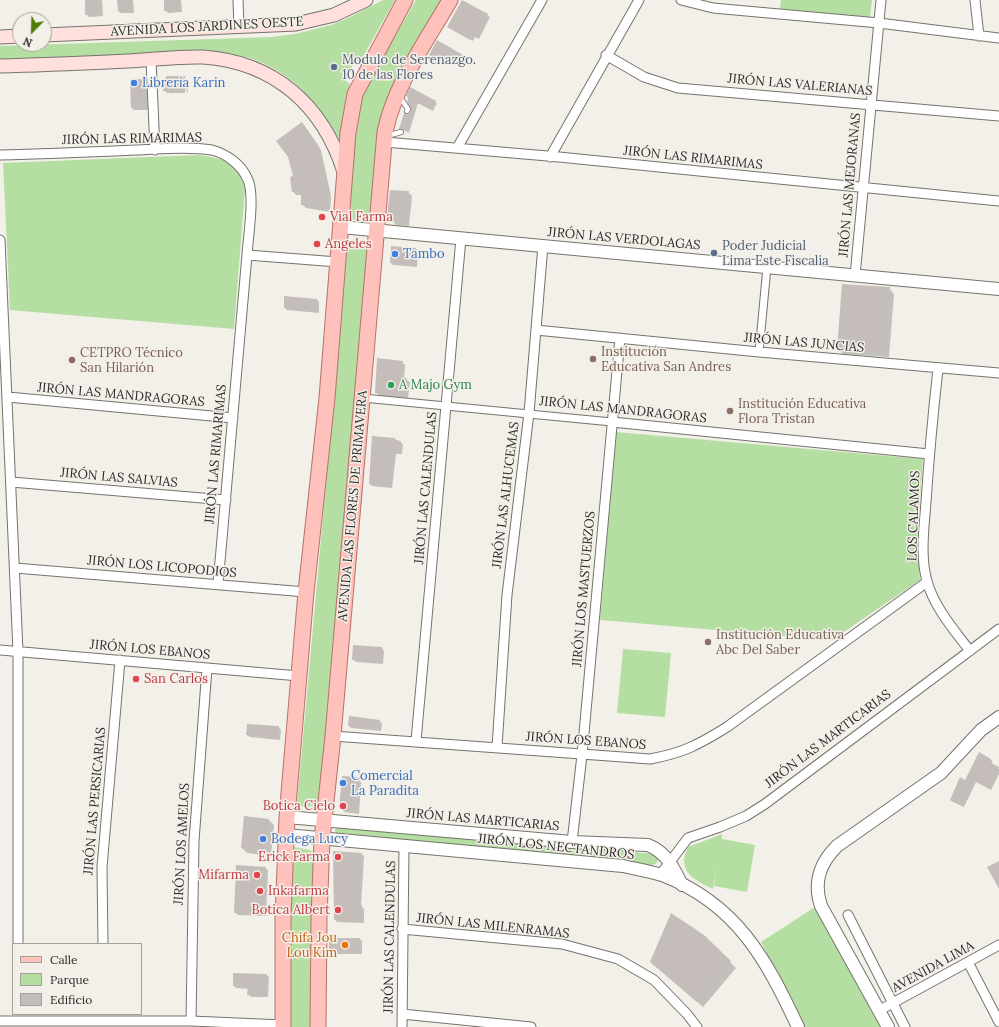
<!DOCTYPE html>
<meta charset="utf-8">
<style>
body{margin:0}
#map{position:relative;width:999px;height:1027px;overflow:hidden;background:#f3f0e9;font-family:Lora,serif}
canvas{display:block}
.legend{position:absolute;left:12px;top:943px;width:130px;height:72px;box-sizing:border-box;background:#f3f0e9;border:1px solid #a4a19c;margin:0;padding:5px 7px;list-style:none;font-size:12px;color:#2d2b29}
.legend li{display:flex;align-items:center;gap:8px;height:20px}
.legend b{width:20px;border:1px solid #a4a19c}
.north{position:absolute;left:12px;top:12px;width:40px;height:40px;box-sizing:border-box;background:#f3f0e9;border:1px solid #a4a19c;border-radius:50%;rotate:203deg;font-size:11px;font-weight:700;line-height:16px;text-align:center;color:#2d2b29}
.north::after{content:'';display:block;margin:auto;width:14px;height:18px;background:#4c7c05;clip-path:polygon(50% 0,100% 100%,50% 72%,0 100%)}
</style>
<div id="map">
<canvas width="999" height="1027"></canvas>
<ul class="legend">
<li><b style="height:5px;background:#ffc1bb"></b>Calle</li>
<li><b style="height:11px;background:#b5dfa2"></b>Parque</li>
<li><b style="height:11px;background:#c4bdba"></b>Edificio</li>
</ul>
<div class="north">N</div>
</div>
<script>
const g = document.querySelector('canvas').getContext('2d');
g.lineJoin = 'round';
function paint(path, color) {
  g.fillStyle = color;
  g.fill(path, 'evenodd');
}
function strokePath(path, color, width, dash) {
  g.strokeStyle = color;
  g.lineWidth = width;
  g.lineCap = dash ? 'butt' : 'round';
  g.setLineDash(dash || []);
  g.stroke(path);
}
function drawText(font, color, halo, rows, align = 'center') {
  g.font = font + ' Lora,serif';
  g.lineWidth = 3;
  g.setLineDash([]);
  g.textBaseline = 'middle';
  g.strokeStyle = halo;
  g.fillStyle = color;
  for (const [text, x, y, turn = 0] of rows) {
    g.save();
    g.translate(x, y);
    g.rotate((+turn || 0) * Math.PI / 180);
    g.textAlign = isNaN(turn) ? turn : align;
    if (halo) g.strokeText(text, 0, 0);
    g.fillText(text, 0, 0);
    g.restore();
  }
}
paint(new Path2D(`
 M383,0H395L360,62L355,60L346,82L350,83L346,98L339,139C320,108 299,80 265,64C223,45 172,53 127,54C85,56 42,58 0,59V46L271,37L295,34L331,25L350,17Z
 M416,0H444L396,84L371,219L367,222L354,220L350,217C353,176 351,126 365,88Z
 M781,0H872L870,18L780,9Z
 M198,155C223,158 239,163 245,189L234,329L10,310L3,163Z
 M354,245H364L368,248L320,804L317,807L300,806L297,804L347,251Z
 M616,432L923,459L917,540L920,580L832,640L600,620Z
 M623,649L671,653L665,717L617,713Z
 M338,827L654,854L659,858L656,864L651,865L336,836L335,829Z
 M722,834V839L755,845L747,892L714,886L717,865L713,889C694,880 676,871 688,847Z
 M295,847L310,850L314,853L313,1027H288L291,853Z
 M815,907L880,1027H803L761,942Z`), '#b5dfa2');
paint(new Path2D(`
 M86,0H102L103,16L89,17L86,14Z
 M118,0H133L134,13H121L118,11Z
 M165,0H181L182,12L168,13L165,10Z
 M487,15L490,17L479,39L475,37L473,41L448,27Z
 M438,42L463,56L465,58L461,65L448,57L444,63L433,57Z
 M185,77V93H167L164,90Z
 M186,78L187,79L188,92L187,93Z
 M141,80L147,87L148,110H134L132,108Z
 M407,96L437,103L433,111L418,103L409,133L400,128L413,110Z
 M302,123L321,150L331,196L330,212L306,208L302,204V195H296L293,191Z
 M408,192L412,196L409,226L396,225L392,221Z
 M392,247L416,249L418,251L417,267L393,265L391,263Z
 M889,288L894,294L889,357L843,354L838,348Z
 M317,300L319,302V313L287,310L285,308Z
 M402,362L405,365L404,379L410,382L408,398L379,396L376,392Z
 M395,439L403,444L402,454H396L392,488L372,486L370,484Z
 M354,646L382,648L384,651L383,664L356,662L353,659Z
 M379,721L382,723L381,731L351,728L349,726Z
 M278,727L281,730L280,740L250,737L247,735Z
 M990,759L993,762L991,765L999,769V774L991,790L976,782L964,807L953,802L951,800L965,781Z
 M357,778L361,782L359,814L344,812L340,808Z
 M269,820L274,825L271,856L247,853L242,848Z
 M361,854L364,856L361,906L364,909V923L337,922L335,920Z
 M265,868L268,870L266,916L238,915L235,912Z
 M704,936L736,968L703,1007L651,962Z
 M360,939L362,941V954H333L330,952Z
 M266,975L269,977L268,997H251L248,994L249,989L236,988L234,986Z`), '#0003');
paint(new Path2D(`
 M85,0H100L101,14L85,15Z
 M117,0H132V11H118Z
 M164,0H180V10L164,11Z
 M462,0L488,14L477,37L472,35L470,40L447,27Z
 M437,40L463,55L459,63L445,56L442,62L429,55Z
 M167,76H185L186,90L163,91V81Z
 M141,79L145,84L146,108H131L130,80Z
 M410,87L436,101L431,110L416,102L407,131L399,129L404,113L408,115L411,110L407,101L409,97L406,96Z
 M302,122L318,145L328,191L327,209L301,205V192H292L290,177L293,176L288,157L276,141Z
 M390,190L409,191L406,223L391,221L387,217Z
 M391,246L416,248L415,265L390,263Z
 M842,284L890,287L884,353L837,349Z
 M284,296L317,299V311L284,308Z
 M377,358L403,361L401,377L407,378L405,396L375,393Z
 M372,436L395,438V440L401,441L400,452H394L393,455L390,486L369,484Z
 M353,645L382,647L381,662L352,660Z
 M349,716L380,720L379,729L348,726Z
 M247,724L279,726L278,738L246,735Z
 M979,752L991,759L989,762L999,767L988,788L974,780L962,806L950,800L960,777L965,780Z
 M342,776L358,777L355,810L339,809Z
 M244,816L269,819L266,851L241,848Z
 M333,851L362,853L359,905H362V921L334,920Z
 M999,861V889L987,867Z
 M236,865L266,867L264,914L234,913Z
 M671,913L704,935L731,961L697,1002L650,962Z
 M329,938H360V952H329Z
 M233,973L267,974L266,995H247L248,987L233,986Z`), '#c4bdba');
const service = new Path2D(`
 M399,96L408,109L407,111
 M387,136L401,132`);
const pedestrian = new Path2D(`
 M759,352L767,267
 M363,398L612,422`);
const minor = new Path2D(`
 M238,0L239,28
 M681,0L713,8L879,23L999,38
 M975,0L979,36
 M606,55L644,77L678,88L999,116
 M151,60L155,150
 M385,142L559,157L999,201
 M457,148L542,0
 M0,155C45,154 91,152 136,150C160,149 188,146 212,150C227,154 242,165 248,180C255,196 248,237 247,255L218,584
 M550,157L639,0
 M0,240L18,652V944
 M247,255L338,262
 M855,276L881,0
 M536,330L759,352L999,373
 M938,369C933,413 929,458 926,502C924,528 920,556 927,581C934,607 954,630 970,651
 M8,397L233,418
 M612,422L929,454
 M11,482L226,500
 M15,568L306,592
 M0,650L299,676
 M333,736L650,759C683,753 698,745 727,727L927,582
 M416,741L461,238
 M497,747L507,595L529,413L543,245
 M572,842L582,755L620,338
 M660,875L688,838L720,827L746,816L765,804L999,629
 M848,915L905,1027
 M402,929L562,944L618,959L654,980L687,1014L697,1027
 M103,944L102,867L120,660
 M968,962L999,1022
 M880,1010L999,945
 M402,1014L531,1027
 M0,1021H191L283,1025
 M191,1021L194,841L207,668
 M402,1027L404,847`);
const tertiary = new Path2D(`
 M341,227L999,289
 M287,817L572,842L648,845C667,853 673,867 682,885
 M286,835L623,866C636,869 650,871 662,875C737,904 766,959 798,1027
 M888,1027L821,906C813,882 820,863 837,846L941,773L981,730L999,717`);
const secondary = new Path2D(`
 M44,35L296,24L334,15L366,0
 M0,37L20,36
 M0,66C43,65 85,63 128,61C152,60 179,56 203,57C275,62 323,106 344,172`);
const primary = new Path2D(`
 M283,1027V917L287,817L306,592L327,398L348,133L355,94L405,0
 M318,1027L319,918L322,839L333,736L385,132C395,84 426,42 450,0`);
strokePath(service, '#76736d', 6);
strokePath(pedestrian, '#76736d', 9);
strokePath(minor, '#76736d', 11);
strokePath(tertiary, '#76736d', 14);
strokePath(secondary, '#76736d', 15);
strokePath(primary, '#b6726a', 17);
strokePath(service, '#fff', 4.5);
strokePath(pedestrian, '#fff', 7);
strokePath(minor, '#fff', 9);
strokePath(tertiary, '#fff', 12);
strokePath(secondary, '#ffe0dd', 13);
strokePath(primary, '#ffc1bb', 15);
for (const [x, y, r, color] of [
 [334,67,4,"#5c6f8a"],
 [134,83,4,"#3f7fe0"],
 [322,217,4,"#e0444e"],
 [317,244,4,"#e0444e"],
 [714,253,4,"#5c6f8a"],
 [395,254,4,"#3f7fe0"],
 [593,359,4,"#8d6e63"],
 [72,360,4,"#8d6e63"],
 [391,385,4,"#2e9e5b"],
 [730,411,4,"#8d6e63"],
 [708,642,4,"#8d6e63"],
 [136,679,4,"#e0444e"],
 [343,783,4,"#3f7fe0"],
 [343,806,4,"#e0444e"],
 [263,839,4,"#3f7fe0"],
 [338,857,4,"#e0444e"],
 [257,875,4,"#e0444e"],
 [260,891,4,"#e0444e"],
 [338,910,4,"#e0444e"],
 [345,945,4,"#e8710a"]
]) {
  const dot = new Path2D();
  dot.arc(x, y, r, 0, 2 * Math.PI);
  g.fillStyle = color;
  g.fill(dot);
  strokePath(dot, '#f3f0e9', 1.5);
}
drawText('13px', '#2d2b29', '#f3f0e9', [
 ["AVENIDA LOS JARDINES OESTE",207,27,-3],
 ["JIRÓN LAS VALERIANAS",800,85,5],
 ["JIRÓN LAS RIMARIMAS",132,139,-1],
 ["JIRÓN LAS RIMARIMAS",693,158,6],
 ["JIRÓN LAS MEJORANAS",850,185,-85],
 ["JIRÓN LAS VERDOLAGAS",624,239,5],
 ["JIRÓN LAS JUNCIAS",804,343,5],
 ["JIRÓN LAS MANDRAGORAS",121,395,5],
 ["JIRÓN LAS MANDRAGORAS",623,410,6],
 ["JIRÓN LAS RIMARIMAS",216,454,-85],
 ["JIRÓN LAS SALVIAS",119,478,5],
 ["JIRÓN LAS CALENDULAS",426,488,-85],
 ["JIRÓN LAS ALHUCEMAS",506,495,-83],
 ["AVENIDA LAS FLORES DE PRIMAVERA",353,506,-85],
 ["LOS CALAMOS",914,516,-88],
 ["JIRÓN LOS LICOPODIOS",162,567,5],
 ["JIRÓN LOS MASTUERZOS",584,589,-85],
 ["JIRÓN LOS EBANOS",150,650,5],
 ["JIRÓN LAS MARTICARIAS",828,739,-37],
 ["JIRÓN LOS EBANOS",586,741,4],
 ["JIRÓN LAS PERSICARIAS",95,801,-85],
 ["JIRÓN LAS MARTICARIAS",483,820,5],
 ["JIRÓN LOS AMELOS",182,844,-87],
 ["JIRÓN LOS NECTANDROS",556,847,6],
 ["JIRÓN LAS MILENRAMAS",493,926,6],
 ["JIRÓN LAS CALENDULAS",390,937,-89],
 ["AVENIDA LIMA",933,967,-29]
]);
drawText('13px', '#4e5e75', '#f3f0e9', [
 ["Modulo de Serenazgo.",342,60],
 ["10 de las Flores",342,75],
 ["Poder Judicial",722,246],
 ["Lima Este Fiscalia",722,261]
], 'left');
drawText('13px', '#366cbe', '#f3f0e9', [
 ["Librería Karin",142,83],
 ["Tambo",403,254],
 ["Comercial",351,776],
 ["La Paradita",351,791],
 ["Bodega Lucy",271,839]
], 'left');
drawText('13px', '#be3a42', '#f3f0e9', [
 ["Vial Farma",330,217],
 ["Angeles",325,244],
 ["San Carlos",144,679],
 ["Botica Cielo",335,806,"right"],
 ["Erick Farma",330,857,"right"],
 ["Mifarma",249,875,"right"],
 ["Inkafarma",268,891],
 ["Botica Albert",330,910,"right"]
], 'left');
drawText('13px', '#785e54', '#f3f0e9', [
 ["Institución",601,352],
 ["Educativa San Andres",601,367],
 ["CETPRO Técnico",80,353],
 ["San Hilarión",80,368],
 ["Institución Educativa",738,404],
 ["Flora Tristan",738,419],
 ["Institución Educativa",716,635],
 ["Abc Del Saber",716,650]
], 'left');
drawText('13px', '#27864d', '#f3f0e9', [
 ["A Majo Gym",399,385]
], 'left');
drawText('13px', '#c56008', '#f3f0e9', [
 ["Chifa Jou",337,938],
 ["Lou Kim",337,953]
], 'right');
</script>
